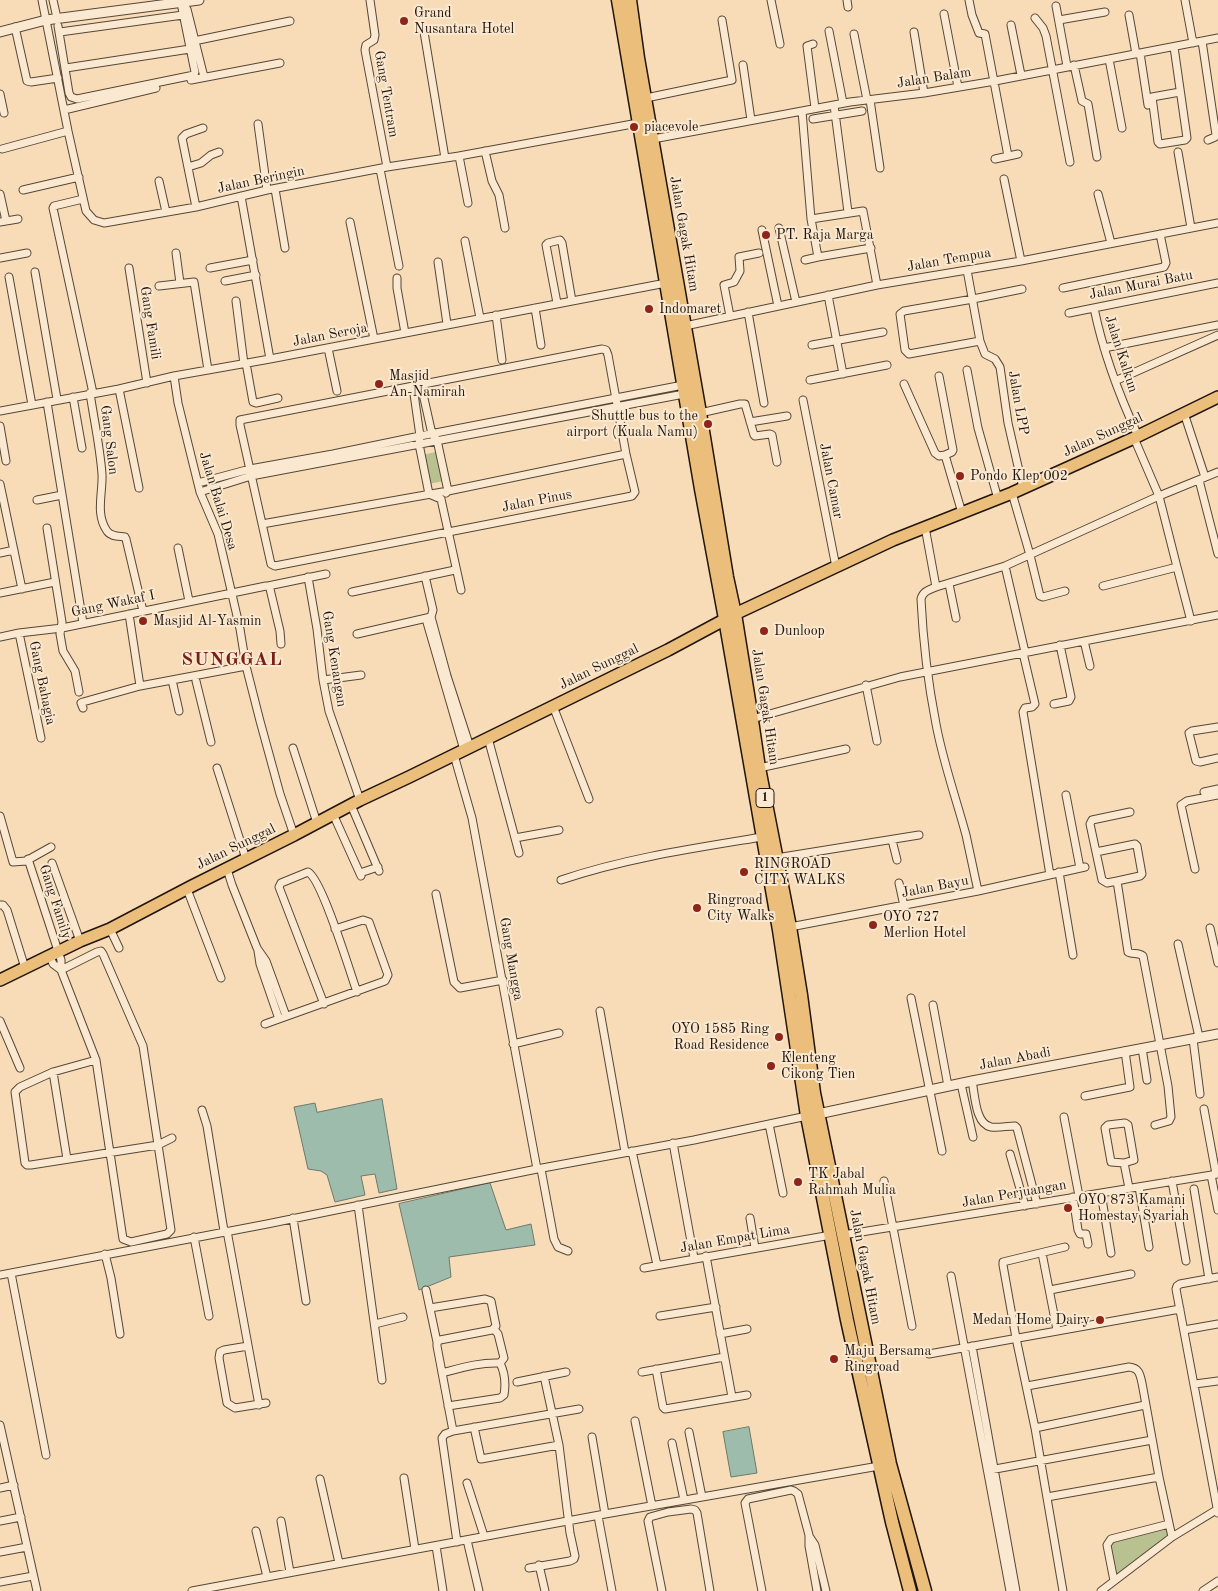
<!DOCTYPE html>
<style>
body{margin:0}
canvas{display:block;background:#f7dcb7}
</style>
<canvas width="1218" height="1591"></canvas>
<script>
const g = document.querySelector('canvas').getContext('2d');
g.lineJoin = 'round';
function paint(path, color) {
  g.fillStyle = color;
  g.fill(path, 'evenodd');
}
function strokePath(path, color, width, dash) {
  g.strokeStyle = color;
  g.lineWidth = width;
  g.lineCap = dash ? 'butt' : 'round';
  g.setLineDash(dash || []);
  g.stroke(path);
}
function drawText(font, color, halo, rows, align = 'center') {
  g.font = font + ' "Old Standard TT",serif';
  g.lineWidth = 4;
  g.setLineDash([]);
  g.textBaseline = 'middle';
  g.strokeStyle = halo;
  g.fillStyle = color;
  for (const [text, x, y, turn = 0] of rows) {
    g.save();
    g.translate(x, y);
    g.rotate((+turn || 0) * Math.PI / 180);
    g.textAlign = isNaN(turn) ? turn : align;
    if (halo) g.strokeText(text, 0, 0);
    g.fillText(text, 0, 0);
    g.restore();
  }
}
paint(new Path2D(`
 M439,451L445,481L428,484L423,455Z
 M1166,1528L1169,1539L1117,1574L1108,1546L1113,1540Z`), '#bac190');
const water = new Path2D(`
 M382,1099L397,1189L379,1193L375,1174L361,1176L365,1195L335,1202L327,1175L321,1171L308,1169L294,1107L315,1103L317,1112Z
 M490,1183L506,1230L531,1224L535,1245L449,1257L451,1277L419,1290L399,1204Z
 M749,1427L757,1473L731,1477L723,1432Z`);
paint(water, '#9ebcac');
strokePath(water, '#6c796c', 1);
const minor = new Path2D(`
 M42,0L68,131L86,211L94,220L104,223L110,222L196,207L267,190L387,167L459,156L638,123
 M53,0L57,18
 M370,0L375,35L374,40L366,45L365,50L387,167
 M771,0L780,44
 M847,0L848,7
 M969,0L972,15L979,33L985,34L1008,156
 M1185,0L1193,43
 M1056,6L1067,66
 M187,9L204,77
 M944,14L958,87
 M1129,15L1136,54
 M1035,18L1043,28L1046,36L1070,162
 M1059,20L1105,12
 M1011,25L1021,75
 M58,26L69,93L71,97L77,99L194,75L195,72L181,3
 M15,27L27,81L31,82L58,78
 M829,31L843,103
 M60,32L183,15
 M424,32L445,158
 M914,32L924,93
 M854,34L867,100
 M194,41L290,21
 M1202,41L1216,135L1215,137L1208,140
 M813,44L807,46L815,108
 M1174,47L1187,138L1185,140L1160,144L1158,142L1152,97L1180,92
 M1140,53L1148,105
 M1109,59L1122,128
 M743,65L751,120
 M1074,65L1082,101L1088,104L1097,157
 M66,68L190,49
 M191,80L280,63
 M0,94L4,113
 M646,98L732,80L722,20
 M870,100L880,168
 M834,105L848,212
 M64,110L156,88
 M802,111L811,219L818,257L871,248
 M813,119L862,111
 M258,124L267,190
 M653,139L850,102L924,93L995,81L1218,38
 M2,149L68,131
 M485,151L492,181L499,195L505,228
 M1178,152L1191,228
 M459,156L468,203
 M995,159L1018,154
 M188,167L201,163L211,155L219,152
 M380,169L399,266
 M1004,179L1021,261
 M159,181L166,212
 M275,189L285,248
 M23,190L79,177
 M0,194L6,221
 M1098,194L1111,243
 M241,196L270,359
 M83,199L54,206L53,208L93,393
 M196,207L182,138L186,134L203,128
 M811,219L863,211L877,285
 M0,222L18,219
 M350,222L374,339
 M779,228L796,302
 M762,230L778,306
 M465,241L480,318
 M176,253L180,283
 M0,258L27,253
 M805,260L818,257
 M438,262L447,324
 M129,268L147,383
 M210,268L253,260
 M967,270L980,341L985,354L995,359L1000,367L1008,423L1023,488
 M35,272L57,399
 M9,277L32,405
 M397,278V288L405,333
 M225,281L256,275
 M159,286L194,282L208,370
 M1063,288L1164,267L1166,263L1160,234
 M828,295L843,374
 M236,301L244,364
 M557,303L546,245L548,243L560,240L562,243L572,301
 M535,308L541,345
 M1094,308C1103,352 1119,395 1138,436
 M748,312L764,403
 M1069,313L1218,283
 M496,315L502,360
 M730,316L724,285L734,282L740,271L739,257L759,253
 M685,326L877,285L1021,261L1218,223
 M980,341L909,354L905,350L900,314L904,311L973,299L1022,289
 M812,345L883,332
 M328,348L337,391
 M1104,348L1218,325
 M602,349L606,350L608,355L626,454L635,492L632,496L275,566L271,564L240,425V420Z
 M246,363L253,402L256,403L278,398
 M967,370L978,428L998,499
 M174,376L178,403L200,492L218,534L240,629L246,666L260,721L280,794L294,835
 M939,376L953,450L952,452L945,455
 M810,380L887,365
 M1115,381L1218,335
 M904,384L935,453L939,456L945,455L962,513
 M421,385L432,434L437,440L448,491L446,493
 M413,387L420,436L419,444L429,494L441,499
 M119,389L139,488
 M90,393C94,420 100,447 102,474C103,493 95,514 107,531C111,537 119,536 125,537L126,539L143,611
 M73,397L82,448
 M803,400L836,567
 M47,402L83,623
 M0,411L119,389L174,376L270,359L666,283
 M700,413L740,404H745L754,435L755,436L770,434L772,435L777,462
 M1184,413L1205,477
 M750,422L787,416
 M0,426L6,461
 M1199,480L1218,554
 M198,483L250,469L333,454L420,436L683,385
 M0,484L22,589
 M200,492L251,476L684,394
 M1012,493L1030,555L1040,596L1043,597L1065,591
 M441,499L461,590
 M37,500L62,495
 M262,524L448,491L626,454
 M925,527L936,587
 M47,528L62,622L60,634L63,651L75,671L79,692
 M178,548L189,601
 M0,553L14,550
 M1005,566L1025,652
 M1177,567L1191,621
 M308,577L317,629L323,680L329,711L360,800
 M949,584L956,618
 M268,586L326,574
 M1103,586L1177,567L1159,496L1134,438
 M352,592L455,570
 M0,593L55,582
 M129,614L140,686
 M431,617L447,676L470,747
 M426,619L464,750
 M19,633L41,738
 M357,634L431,617L433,610L425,576
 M0,637L19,633L62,628L266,586L269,587L270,589L280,631L281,644
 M1084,641L1090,666
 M1023,653L1035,704L1032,707L1025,708L1023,712L1050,875
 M172,680L179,711
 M323,680L361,675
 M196,681L211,742
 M866,685L877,741
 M1054,704L1069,701L1071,697L1060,645
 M553,706L589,799
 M83,708L81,703L83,702L140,686L246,666
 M752,719L900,677L1218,615
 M1218,727L1192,731L1189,733L1196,761L1200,762L1218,758
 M488,738L515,838L559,830
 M293,748L317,823
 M454,755L472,818L537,1169
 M217,768L246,859
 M759,768L846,749
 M1204,792L1218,789
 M1066,795L1080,868
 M351,805L379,871
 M1130,812L1092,820L1090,824L1102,880L1107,883L1117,881L1128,952C1132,955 1138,952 1143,956L1168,1086L1171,1117L1169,1121L1155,1125
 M333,814L361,876
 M0,816L13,862L26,861L51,847
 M515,838L519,853
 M892,840L897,860
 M1096,852L1135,844L1137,846L1142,874L1140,876L1117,881
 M776,858L919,835
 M28,859L61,960V970L96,1060L123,1239L131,1242L167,1234L171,1230L143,1046L103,954L101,951L97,952L61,970
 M52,863L80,941
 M227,869L232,885L257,948L266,961L286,1016
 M1195,869L1181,805L1187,801L1218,795
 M1059,872L1073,955
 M360,873L378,867
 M561,880C626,858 695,848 762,837
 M899,883L904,906
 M187,889L221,978
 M978,891C974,873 970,854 966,835C956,798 943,762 936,724C928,683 923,641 921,599C923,591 929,590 936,587L1005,566L1159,496L1218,472
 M436,894L454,982L460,988L503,980
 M0,905H3L7,910L25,968
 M790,927L978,891L1085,867
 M1210,928L1218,963
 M110,929L119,948
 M1178,944L1199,1037
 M258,951L260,964L279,1019
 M50,956L53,964L61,970
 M911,998L942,1151
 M324,1004L279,887L281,883L308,872C322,879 350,972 357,992
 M933,1005L948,1086
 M600,1011L625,1152
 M0,1021L20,1068
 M265,1024L385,981L388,975L369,922L363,920L335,929
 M1193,1039L1200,1094
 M513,1044L559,1033
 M1142,1048L1147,1080
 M96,1060L53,1072L20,1087L15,1092L25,1163L27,1165H31L158,1145L172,1138
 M53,1072L67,1159
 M972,1081C975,1094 975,1124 991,1127C999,1128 1007,1126 1015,1126L1017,1128L1037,1204
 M961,1084L973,1137
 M1085,1096L1130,1087L1125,1051
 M1204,1109L1216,1174
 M202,1110L207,1126L224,1231
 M1064,1117L1079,1196
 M1125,1123L1128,1125L1134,1160L1124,1163L1111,1162L1105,1128L1108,1125Z
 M769,1124L783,1193
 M673,1143L694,1258
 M632,1151L657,1265
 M1010,1154L1025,1206
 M1124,1163L1129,1188
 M541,1169L554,1239L558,1247L568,1251
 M1211,1175L1218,1210
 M884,1181L912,1326
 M1172,1181L1186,1261
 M1139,1187L1149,1247
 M1194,1189L1209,1279
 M1101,1193L1111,1253
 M1073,1197L1078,1230L1080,1234H1086L1088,1244
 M358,1205L382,1380
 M293,1218L306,1301
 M750,1218L755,1248
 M227,1231L259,1405
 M843,1235L1218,1174
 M194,1237L209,1316
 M1042,1253L1057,1330
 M105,1254L111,1278L120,1334
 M706,1256L732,1397
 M644,1268L831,1235
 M11,1273L46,1455
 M0,1275L267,1224L537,1169L694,1140L807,1116
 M951,1276L1010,1591
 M1218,1277L1180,1284L1177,1286L1176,1289L1218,1513
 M426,1290L437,1342
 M1050,1290L1131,1274
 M430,1308L485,1299L491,1301L496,1326L492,1330L440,1340L437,1342V1346L453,1431L579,1409
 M660,1316L716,1307
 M375,1324L403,1317
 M494,1329L498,1334L504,1358L500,1363
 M1184,1330L1218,1324
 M720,1334L747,1329
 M248,1346L224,1350L220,1352L219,1358L227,1403L235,1408L266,1403
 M972,1346L1016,1591
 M929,1354L1180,1309
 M656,1369L663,1407L665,1409L747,1395
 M642,1372L724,1357
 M442,1373C461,1368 480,1362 500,1363
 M517,1382L566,1372
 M1195,1384L1218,1381
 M1027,1386L1129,1367C1139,1368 1140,1374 1142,1383L1159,1477L1172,1537
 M448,1406L500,1398L504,1395C506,1383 505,1373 500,1363
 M635,1421L652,1506
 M0,1425L37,1591
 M474,1427L481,1459L559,1445
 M1035,1428L1145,1405
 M453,1431L445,1434L442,1438L457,1542
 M689,1432L702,1497
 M592,1437L605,1514
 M672,1443L684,1500
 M990,1470L1152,1440
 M404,1478L415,1549
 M320,1479L339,1563
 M467,1483L484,1536
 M0,1488L14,1485
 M1047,1497L1159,1477
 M598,1516L612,1591
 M0,1521L21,1517
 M281,1521L290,1572
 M256,1531L267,1577
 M809,1536L815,1545L826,1591
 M467,1540L479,1591
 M436,1546L443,1591
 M0,1552L27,1547
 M539,1565L545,1591
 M529,1568L570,1561L574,1559L575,1556L570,1533L559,1445L544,1376
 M1114,1581L1107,1545L1111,1539L1169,1524
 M0,1582L33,1576
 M192,1591L605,1514L879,1466
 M662,1591L648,1521L650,1517L668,1512L691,1509L695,1510L697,1513L710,1591
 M762,1591L745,1503L748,1499L791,1490L794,1491L798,1494L809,1535V1546L817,1591
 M1063,1591L1035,1428L1016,1338L1003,1265V1262L1007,1261L1065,1247
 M1101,1591L1172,1537L1218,1509
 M1203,1591L1218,1581`);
const tertiary = new Path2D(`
 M0,32L46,20L199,0
 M818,1114L972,1081L1218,1034`);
const primary = new Path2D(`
 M0,980L80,941L110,929L192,886L294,835L360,800L409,777L668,650L735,614L893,540L1012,493L1134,438L1218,397`);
const trunk = new Path2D(`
 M618,0L701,489L725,619L779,930L807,1116L847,1320L892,1522L910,1591
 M630,0L638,58L700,413L727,577L735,614L750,707L759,768L790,927L801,995L814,1093L890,1464L925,1591`);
strokePath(minor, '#564737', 9);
strokePath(tertiary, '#564737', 11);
strokePath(primary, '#20150c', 14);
strokePath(trunk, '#20150c', 15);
strokePath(minor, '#fae8d0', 7);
strokePath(tertiary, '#fae8d0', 9);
strokePath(primary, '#ecbe7c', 11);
strokePath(trunk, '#ecbe7c', 12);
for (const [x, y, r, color] of [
 [404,21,5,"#8f2418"],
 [634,127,5,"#8f2418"],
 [766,235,5,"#8f2418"],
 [649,309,5,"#8f2418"],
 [379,384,5,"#8f2418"],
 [708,424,5,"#8f2418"],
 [960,476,5,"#8f2418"],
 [143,621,5,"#8f2418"],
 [764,631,5,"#8f2418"],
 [744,872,5,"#8f2418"],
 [697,908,5,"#8f2418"],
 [873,925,5,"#8f2418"],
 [779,1037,5,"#8f2418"],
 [771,1066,5,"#8f2418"],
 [798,1182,5,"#8f2418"],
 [1068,1208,5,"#8f2418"],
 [1100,1320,5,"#8f2418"],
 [834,1359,5,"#8f2418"]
]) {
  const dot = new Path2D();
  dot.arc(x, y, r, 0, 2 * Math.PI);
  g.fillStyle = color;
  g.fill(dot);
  strokePath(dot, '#fae8d0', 2);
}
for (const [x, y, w] of [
 [765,798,18]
]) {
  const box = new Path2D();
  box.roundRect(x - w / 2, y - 9.5, w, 19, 4);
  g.fillStyle = '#fae8d0';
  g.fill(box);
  strokePath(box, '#20150c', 1);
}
drawText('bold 12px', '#20150c', null, [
 ["1",765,798]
]);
drawText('14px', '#20150c', '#fae8d0', [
 ["Grand",414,13],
 ["Nusantara Hotel",414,29],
 ["piacevole",644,127],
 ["PT. Raja Marga",776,235],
 ["Indomaret",659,309],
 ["Masjid",389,376],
 ["An-Namirah",389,392],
 ["Shuttle bus to the",698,416,"right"],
 ["airport (Kuala Namu)",698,432,"right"],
 ["Pondo Klep 002",970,476],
 ["Masjid Al-Yasmin",153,621],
 ["Dunloop",774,631],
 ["RINGROAD",754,864],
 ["CITY WALKS",754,880],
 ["Ringroad",707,900],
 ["City Walks",707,916],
 ["OYO 727",883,917],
 ["Merlion Hotel",883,933],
 ["OYO 1585 Ring",769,1029,"right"],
 ["Road Residence",769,1045,"right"],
 ["Klenteng",781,1058],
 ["Cikong Tien",781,1074],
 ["TK Jabal",808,1174],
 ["Rahmah Mulia",808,1190],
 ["OYO 873 Kamani",1078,1200],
 ["Homestay Syariah",1078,1216],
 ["Medan Home Dairy",1090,1320,"right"],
 ["Maju Bersama",844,1351],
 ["Ringroad",844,1367]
], 'left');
drawText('14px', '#20150c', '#fae8d0', [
 ["Jalan Balam",934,78,-9],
 ["Gang Tentram",386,94,80],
 ["Jalan Beringin",261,180,-12],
 ["Jalan Gagak Hitam",684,234,80],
 ["Jalan Tempua",949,260,-10],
 ["Jalan Murai Batu",1141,285,-11],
 ["Gang Famili",150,323,81],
 ["Jalan Seroja",330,335,-11],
 ["Jalan Kalkun",1121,354,72],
 ["Jalan LPP",1018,403,80],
 ["Jalan Sunggal",1103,435,-25],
 ["Gang Salon",109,440,83],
 ["Jalan Camar",831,481,79],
 ["Jalan Balai Desa",218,501,73],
 ["Jalan Pinus",537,501,-11],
 ["Gang Wakaf I",113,604,-12],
 ["Gang Kenangan",334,659,81],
 ["Jalan Sunggal",599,667,-26],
 ["Gang Bahagia",42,683,78],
 ["Jalan Gagak Hitam",765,707,81],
 ["Jalan Sunggal",236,847,-26],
 ["Jalan Bayu",935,887,-11],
 ["Gang Family",55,902,72],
 ["Gang Mangga",511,959,80],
 ["Jalan Abadi",1015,1059,-11],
 ["Jalan Perjuangan",1014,1194,-10],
 ["Jalan Empat Lima",735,1239,-10],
 ["Jalan Gagak Hitam",865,1267,79]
]);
g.letterSpacing = '1px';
drawText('bold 19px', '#7a1f14', '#fae8d0', [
 ["SUNGGAL",232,660]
]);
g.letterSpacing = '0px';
</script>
